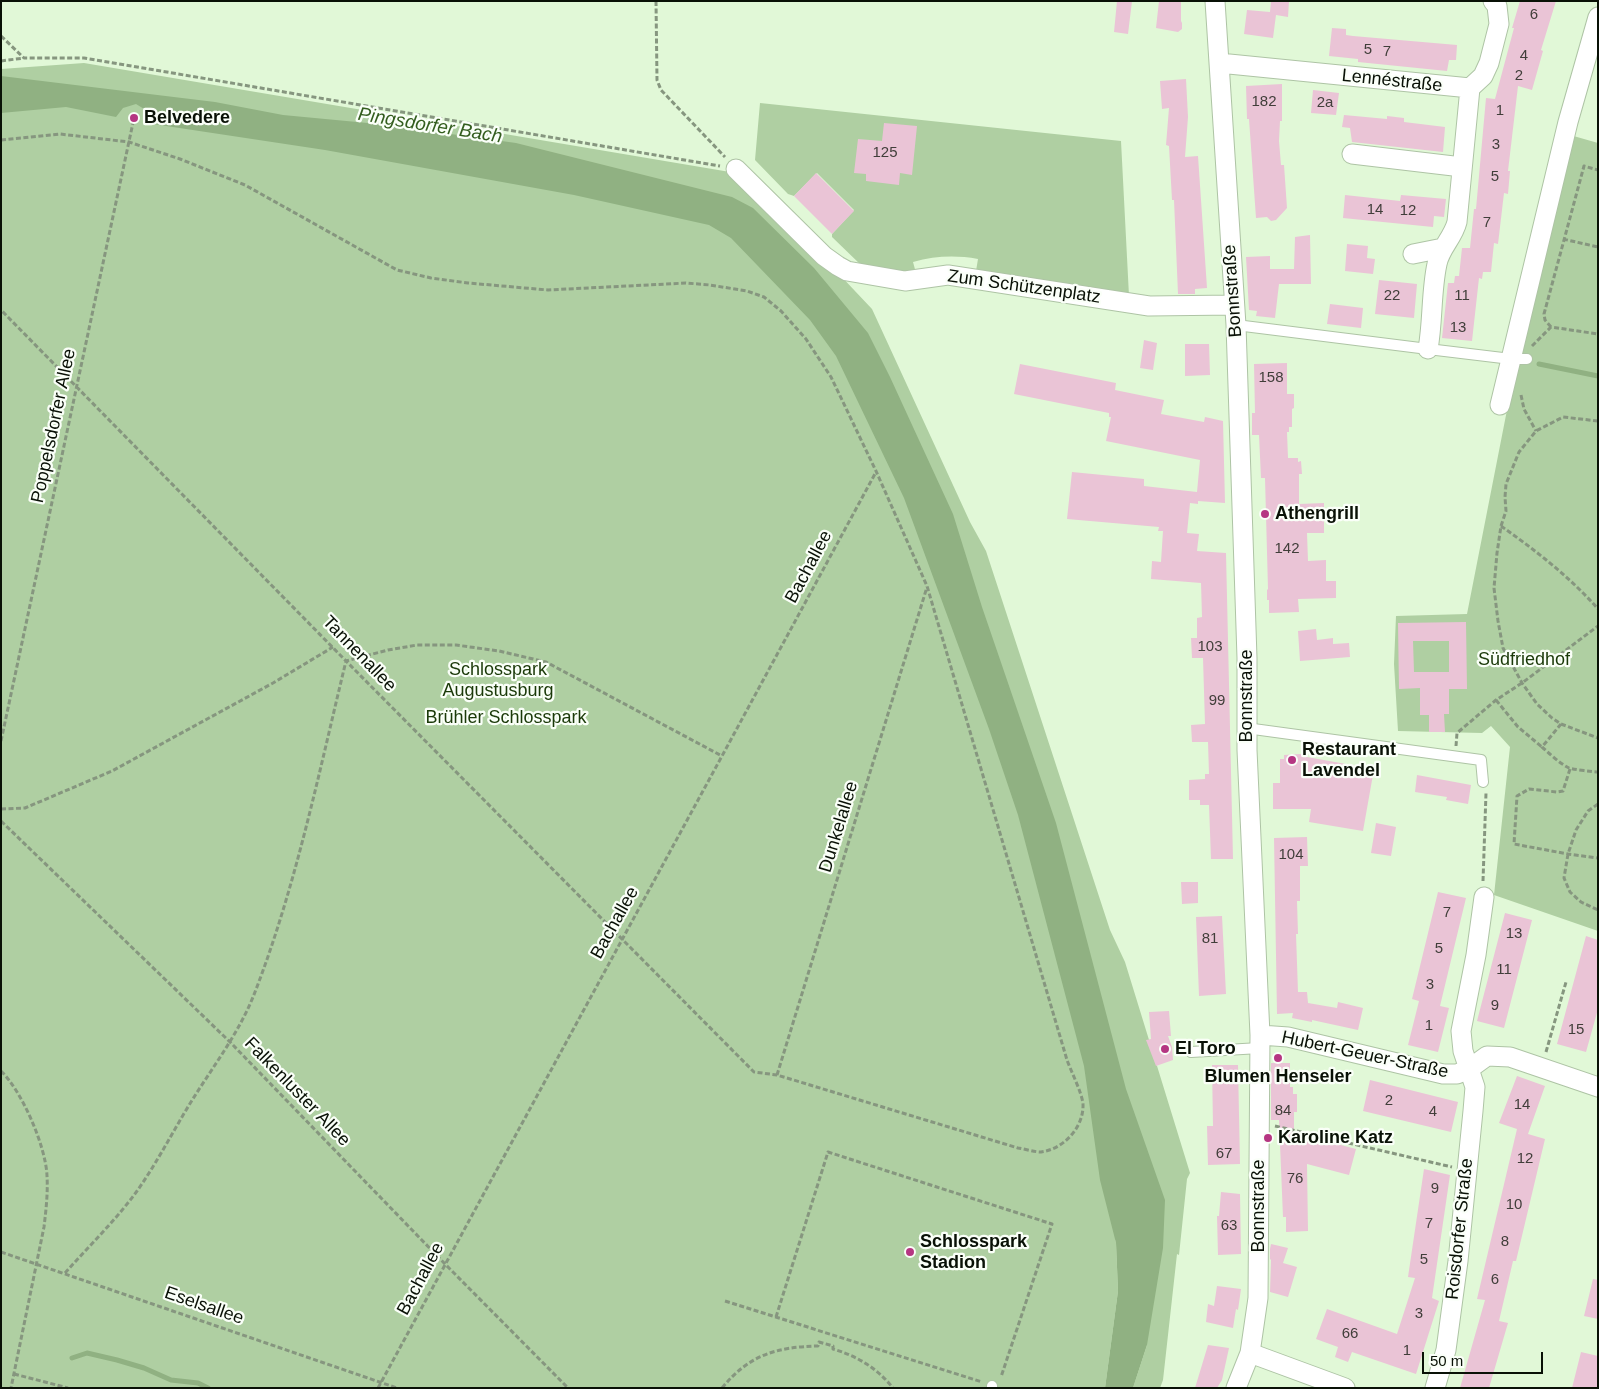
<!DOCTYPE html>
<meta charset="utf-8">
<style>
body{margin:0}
#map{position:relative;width:1599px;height:1389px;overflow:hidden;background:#e1f8d7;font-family:Arial,sans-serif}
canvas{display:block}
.frame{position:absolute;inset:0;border:2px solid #091106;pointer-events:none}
.scale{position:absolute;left:1422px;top:1352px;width:121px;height:22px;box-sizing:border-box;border:2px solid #091106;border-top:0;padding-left:6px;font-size:15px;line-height:18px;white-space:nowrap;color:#091106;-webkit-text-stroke:4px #fafff8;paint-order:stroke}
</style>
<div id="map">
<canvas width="1599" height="1389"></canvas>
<div class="frame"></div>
<div class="scale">50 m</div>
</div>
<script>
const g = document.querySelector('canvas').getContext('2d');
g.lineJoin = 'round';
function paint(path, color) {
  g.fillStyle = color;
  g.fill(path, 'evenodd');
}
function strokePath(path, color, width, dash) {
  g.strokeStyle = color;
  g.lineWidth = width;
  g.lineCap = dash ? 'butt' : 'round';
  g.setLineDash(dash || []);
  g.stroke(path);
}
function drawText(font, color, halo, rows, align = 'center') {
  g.font = font + ' Arial,sans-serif';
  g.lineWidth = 4.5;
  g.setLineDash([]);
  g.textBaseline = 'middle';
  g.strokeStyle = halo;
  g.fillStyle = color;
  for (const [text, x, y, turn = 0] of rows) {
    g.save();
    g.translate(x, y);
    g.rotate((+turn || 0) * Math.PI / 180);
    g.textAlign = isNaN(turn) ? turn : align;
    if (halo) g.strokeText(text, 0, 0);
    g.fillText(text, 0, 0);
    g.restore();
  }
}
paint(new Path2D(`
 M84,63L730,172L803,236L872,309L970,522L986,551L1110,930L1125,962L1190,1173L1187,1179L1179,1255L1177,1254L1163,1380L1160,1388H1133L1147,1345L1115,1237L1116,1243L1118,1291L1105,1388H1V69Z
 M760,103L1121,141L1129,296L976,271L978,259C955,255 935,256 913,262L916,273L862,266L832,237V234L854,210L817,173L794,196L788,194L755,160Z
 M1570,135L1598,143V931L1494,895L1510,747L1491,726L1482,733L1398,731L1394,664L1396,616L1467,614L1517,359Z`), '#afcfa2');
paint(new Path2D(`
 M1,76L215,102L283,115L378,124L516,143L732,197L753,208L814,268L868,333L890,377L953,514L982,607L1056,823L1126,1089L1165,1200L1163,1248L1147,1345L1133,1388H1105L1118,1291L1116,1243L1100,1180L1084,1066L1018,815L989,729L904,498L836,356L810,320L731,238L709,225L574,195L325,150L153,124L149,112L136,104L123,108L116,117L66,107L1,113Z`), '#90b182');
strokePath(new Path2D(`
 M1539,364L1598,376
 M72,1358L87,1353L117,1360L144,1368L171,1380L198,1383L208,1388`), '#90b182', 5);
paint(new Path2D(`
 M1117,1H1132L1128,34L1114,32Z
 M1159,1H1181V21L1182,23V29L1178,32L1156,28Z
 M1271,1H1289L1288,17L1276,15L1273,38L1244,34L1247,10L1270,12Z
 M1520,1H1556L1541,50L1543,51L1532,90L1518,86L1508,171H1510L1508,194L1504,193L1498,244L1494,243L1491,272H1483L1482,279L1479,278L1472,341L1442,338L1448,283H1454L1455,276H1459L1462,248H1470L1474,209H1476L1486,98L1495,99L1514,28H1512Z
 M1332,28L1346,29V35L1353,36L1457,45L1456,60H1449L1447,71L1358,62V59L1329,56Z
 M1186,79L1188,117L1185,157L1198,156L1207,288L1195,289V294H1178L1174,200H1172L1169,146L1166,145L1169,108L1162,109L1160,81Z
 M1282,84V121H1280L1279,141L1281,165H1284L1287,208L1276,220L1271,221L1267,217L1256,218L1249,119H1247L1246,86Z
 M1313,90L1339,93L1336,115L1311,113Z
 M1344,115L1387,119V116L1404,118V122L1445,127L1443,152L1352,142L1350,128L1342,127Z
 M884,123L917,126L912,175L900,173L899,185L866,181V174L854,173L858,139L882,141Z
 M816,173L854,211L832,234L794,196Z
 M1345,195L1400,201L1401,195L1446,199L1444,217L1434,216L1433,227L1343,218Z
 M1310,235L1311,284H1279L1275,318L1256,316L1257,311L1249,310L1246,257L1270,256V269H1294L1295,237Z
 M1347,244L1368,246L1367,258L1375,259L1373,274L1345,271Z
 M1379,280L1417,284L1414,318L1375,314Z
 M1330,304L1363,308L1361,328L1327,324Z
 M1144,340L1157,343L1153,370L1140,368Z
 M1185,344H1209L1210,375L1185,376Z
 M1287,363V394H1294V408L1292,409V427H1289V432H1287L1288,458H1298V462L1301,461L1302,474H1299V504L1324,503V533H1307L1308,561L1326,560V581H1336V598L1298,599L1299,612L1269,613V600H1267V590L1268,589L1265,478H1261L1259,435H1252V413H1255L1254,364Z
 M1020,364L1116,383L1115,390L1164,400L1161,414L1204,422L1205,417L1223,421L1225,503L1198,501V504L1190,503L1187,533L1199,534L1197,551L1226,553L1233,859H1211L1209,805H1200V800H1189V780L1205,779V774H1209L1208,742H1192L1191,725L1205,724L1203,658H1192L1191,638H1197V618L1202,617L1201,583L1151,579L1152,561L1161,562L1163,531H1158L1159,527L1067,519L1072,472L1144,479V486L1197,492L1200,460L1106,441L1111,417H1109V413L1014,394Z
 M1466,622L1467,689H1449V714H1444L1445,732H1429V715H1420V688L1399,689L1398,623ZM1413,641H1449V672H1414Z
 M1316,629L1317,640L1333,638V644L1349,643L1350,657L1300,661L1298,631Z
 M1301,754L1307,755V757L1374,769L1363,831L1309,822L1311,809H1273V783H1280V759H1284V755Z
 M1417,775L1471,785L1468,804L1446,800L1447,797L1415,792Z
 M1376,823L1396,827L1391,856L1371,853Z
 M1307,837L1308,866H1300V901H1297L1298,934H1296L1298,992H1307L1308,1003L1337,1008L1338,1002L1363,1008L1358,1030L1312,1020V1022L1292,1018L1293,1013L1277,1014L1274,838Z
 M1181,882H1198V903L1182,904Z
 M1438,892L1466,898L1440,1006L1449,1008L1438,1052L1408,1045L1419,1001L1412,999Z
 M1505,913L1532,920L1504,1028L1477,1021Z
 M1222,916L1226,994L1199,996L1196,917Z
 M1586,936L1598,940V1009L1586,1052L1557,1044Z
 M1169,1011L1171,1036H1168L1172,1047L1173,1060L1156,1066L1146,1040L1151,1039L1149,1012Z
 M1271,1063H1290V1087H1293V1094H1297V1112H1294V1137L1317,1143L1318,1139L1356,1149L1349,1175L1307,1164L1308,1231L1286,1232V1217H1283L1279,1120H1271Z
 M1212,1065H1238L1240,1164L1208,1165L1207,1126H1213Z
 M1517,1076L1545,1086L1528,1134L1545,1139L1516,1261H1513L1499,1321L1508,1323L1489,1388H1460L1485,1300L1477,1299L1517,1129L1499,1123Z
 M1370,1080L1458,1102L1451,1132L1363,1111Z
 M1424,1169L1450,1175L1432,1298L1439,1301L1416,1374L1352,1352L1348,1362L1335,1357L1338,1347L1316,1339L1327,1309L1397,1334L1415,1278L1408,1277Z
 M1221,1192L1240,1194L1241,1254L1218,1255L1217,1216H1219Z
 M1271,1244L1288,1248L1283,1263L1297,1267L1288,1297L1270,1292L1271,1260L1270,1259V1249Z
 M1593,1279L1598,1280V1319L1584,1316Z
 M1217,1286L1241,1289L1238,1310L1236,1309L1233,1328L1206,1322L1208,1304L1214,1306Z
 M1208,1345L1229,1348L1222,1380L1217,1388H1195Z
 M1581,1352L1598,1356V1388H1572Z`), '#eac4d6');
const service = new Path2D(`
 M1236,325L1428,349L1511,359H1527
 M1246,728L1481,760L1483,782
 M1191,1052L1260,1048
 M992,1388V1386`);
const minor = new Path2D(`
 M1215,1L1236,325L1247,658V750L1260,1035L1258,1298L1250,1353L1236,1388
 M1219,63L1470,88L1483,76L1489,63L1499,24L1497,6L1493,1
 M1352,154L1462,167
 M736,169L824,256L838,266L847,271L905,281L948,275L1149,306L1234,305
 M1413,254L1443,248
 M1428,349C1433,321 1431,292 1437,264C1440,248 1453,238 1457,222L1470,88
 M1500,405L1568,122L1598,17
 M1260,1035L1288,1037L1443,1074H1457L1469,1069L1487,1056L1510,1057L1598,1087
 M1250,1353L1345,1388
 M1435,1388L1446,1350L1458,1261L1473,1111L1475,1087L1463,1051L1461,1031L1476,955L1484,897`);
strokePath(service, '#aec4a5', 12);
strokePath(minor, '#aec4a5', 21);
strokePath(new Path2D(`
 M656,1L657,80L661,90L725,157
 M1,36L24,58H84L720,166
 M1,61L24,58
 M1,140L60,134L129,142L180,159L245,185L397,270L431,278L468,283L548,290L686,283L710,285L747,291L764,297L781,311L806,339L831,377L876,471L927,586L1067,1060C1071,1071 1082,1093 1083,1104C1084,1127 1064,1149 1041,1152C1034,1152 1025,1149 1018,1148L777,1075L754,1072L346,661L1,310
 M1563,239L1598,247
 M1551,327L1545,320L1544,314L1584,166L1598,170
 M1532,346L1551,327L1598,334
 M1521,395L1524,409L1536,431
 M1598,421L1563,417L1536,431L1519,452L1506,484L1505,497L1506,511L1501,526L1497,553L1494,588L1498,621L1503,648L1522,683L1537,704L1552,718L1561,724L1542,747C1550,754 1559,763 1569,768C1571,769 1593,772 1598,772
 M1501,526C1535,550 1570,577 1598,609
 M1496,700L1518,727L1542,747
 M1561,724L1598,738
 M1,741L134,118
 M1456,746L1457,733L1496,700L1522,683L1598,626
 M1570,769L1563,791L1557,792L1529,789L1517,796L1514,844L1568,854L1598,858
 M1598,804L1588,811L1576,830L1568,854L1564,878L1570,892L1581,902L1598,910
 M1,809L25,808L112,771L273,683L333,647
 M1,821L230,1042L445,1264L568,1388
 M1483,881L1486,793
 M1546,1052L1566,982
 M1,1071C22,1091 46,1147 47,1176C48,1193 46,1210 44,1227L11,1388
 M777,1075L927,587
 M1275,1126L1452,1167
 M1,1252L397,1388
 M65,1273C89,1246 116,1220 137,1191C159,1160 176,1125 196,1094C217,1061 241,1029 255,992C296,886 319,772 346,661L388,650L417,645H456L499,651L546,662L722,756
 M725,1301L982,1382
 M776,1317L828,1152L1052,1224L1001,1377
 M14,1374L68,1388
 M378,1388L722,756L876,472
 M722,1388C749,1355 776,1347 818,1346L819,1342L833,1346V1349C857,1356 877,1368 893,1388`), '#86967f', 3, [5, 2.5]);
strokePath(service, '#fff', 10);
strokePath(minor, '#fff', 19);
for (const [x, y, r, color] of [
 [134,118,5,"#b53682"],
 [1265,514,5,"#b53682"],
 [1292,760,5,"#b53682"],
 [1165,1049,5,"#b53682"],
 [1278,1058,5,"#b53682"],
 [1268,1138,5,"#b53682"],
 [910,1252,5,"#b53682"]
]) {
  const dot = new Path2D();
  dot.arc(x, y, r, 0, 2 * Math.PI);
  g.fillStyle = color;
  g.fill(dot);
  strokePath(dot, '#fafff8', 2);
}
drawText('15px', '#413e3a', null, [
 ["6",1534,15],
 ["5",1368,50],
 ["7",1387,52],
 ["4",1524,56],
 ["2",1519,76],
 ["182",1264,102],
 ["2a",1325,103],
 ["1",1500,111],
 ["3",1496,145],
 ["125",885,153],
 ["5",1495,177],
 ["14",1375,210],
 ["12",1408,211],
 ["7",1487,223],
 ["22",1392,296],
 ["11",1462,296],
 ["13",1458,328],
 ["158",1271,378],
 ["142",1287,549],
 ["103",1210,647],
 ["99",1217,701],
 ["104",1291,855],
 ["7",1447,913],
 ["13",1514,934],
 ["81",1210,939],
 ["5",1439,949],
 ["11",1504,970],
 ["3",1430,985],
 ["9",1495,1006],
 ["1",1429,1026],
 ["15",1576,1030],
 ["2",1389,1101],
 ["14",1522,1105],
 ["84",1283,1111],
 ["4",1433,1112],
 ["67",1224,1154],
 ["12",1525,1159],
 ["76",1295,1179],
 ["9",1435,1189],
 ["10",1514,1205],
 ["7",1429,1224],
 ["63",1229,1226],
 ["8",1505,1242],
 ["5",1424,1260],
 ["6",1495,1280],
 ["3",1419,1314],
 ["66",1350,1334],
 ["1",1407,1351]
]);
drawText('18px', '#091106', '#fafff8', [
 ["Lennéstraße",1392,81,6],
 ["Zum Schützenplatz",1024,287,8],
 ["Bonnstraße",1233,291,-94],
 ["Poppelsdorfer Allee",54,426,-78],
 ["Bachallee",809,567,-62],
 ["Tannenallee",359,654,46],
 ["Bonnstraße",1247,696,-90],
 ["Dunkelallee",839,827,-73],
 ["Bachallee",615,923,-61],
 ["Hubert-Geuer-Straße",1365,1055,12],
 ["Falkenluster Allee",297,1092,46],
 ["Bonnstraße",1259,1206,-90],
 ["Roisdorfer Straße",1460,1229,-84],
 ["Bachallee",421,1279,-62],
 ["Eselsallee",204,1306,19]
]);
drawText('bold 18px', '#091106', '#fafff8', [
 ["Belvedere",144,118],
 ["Athengrill",1275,514],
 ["Restaurant",1302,750],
 ["Lavendel",1302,771],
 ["El Toro",1175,1049],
 ["Blumen Henseler",1278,1077,"center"],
 ["Karoline Katz",1278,1138],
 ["Schlosspark",920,1242],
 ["Stadion",920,1263]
], 'left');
drawText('18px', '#1a3908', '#fafff8', [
 ["Südfriedhof",1524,660],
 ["Schlosspark",498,670],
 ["Augustusburg",498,691],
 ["Brühler Schlosspark",506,718]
]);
drawText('italic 19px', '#345e1f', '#fafff8', [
 ["Pingsdorfer Bach",430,126,9]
]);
</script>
